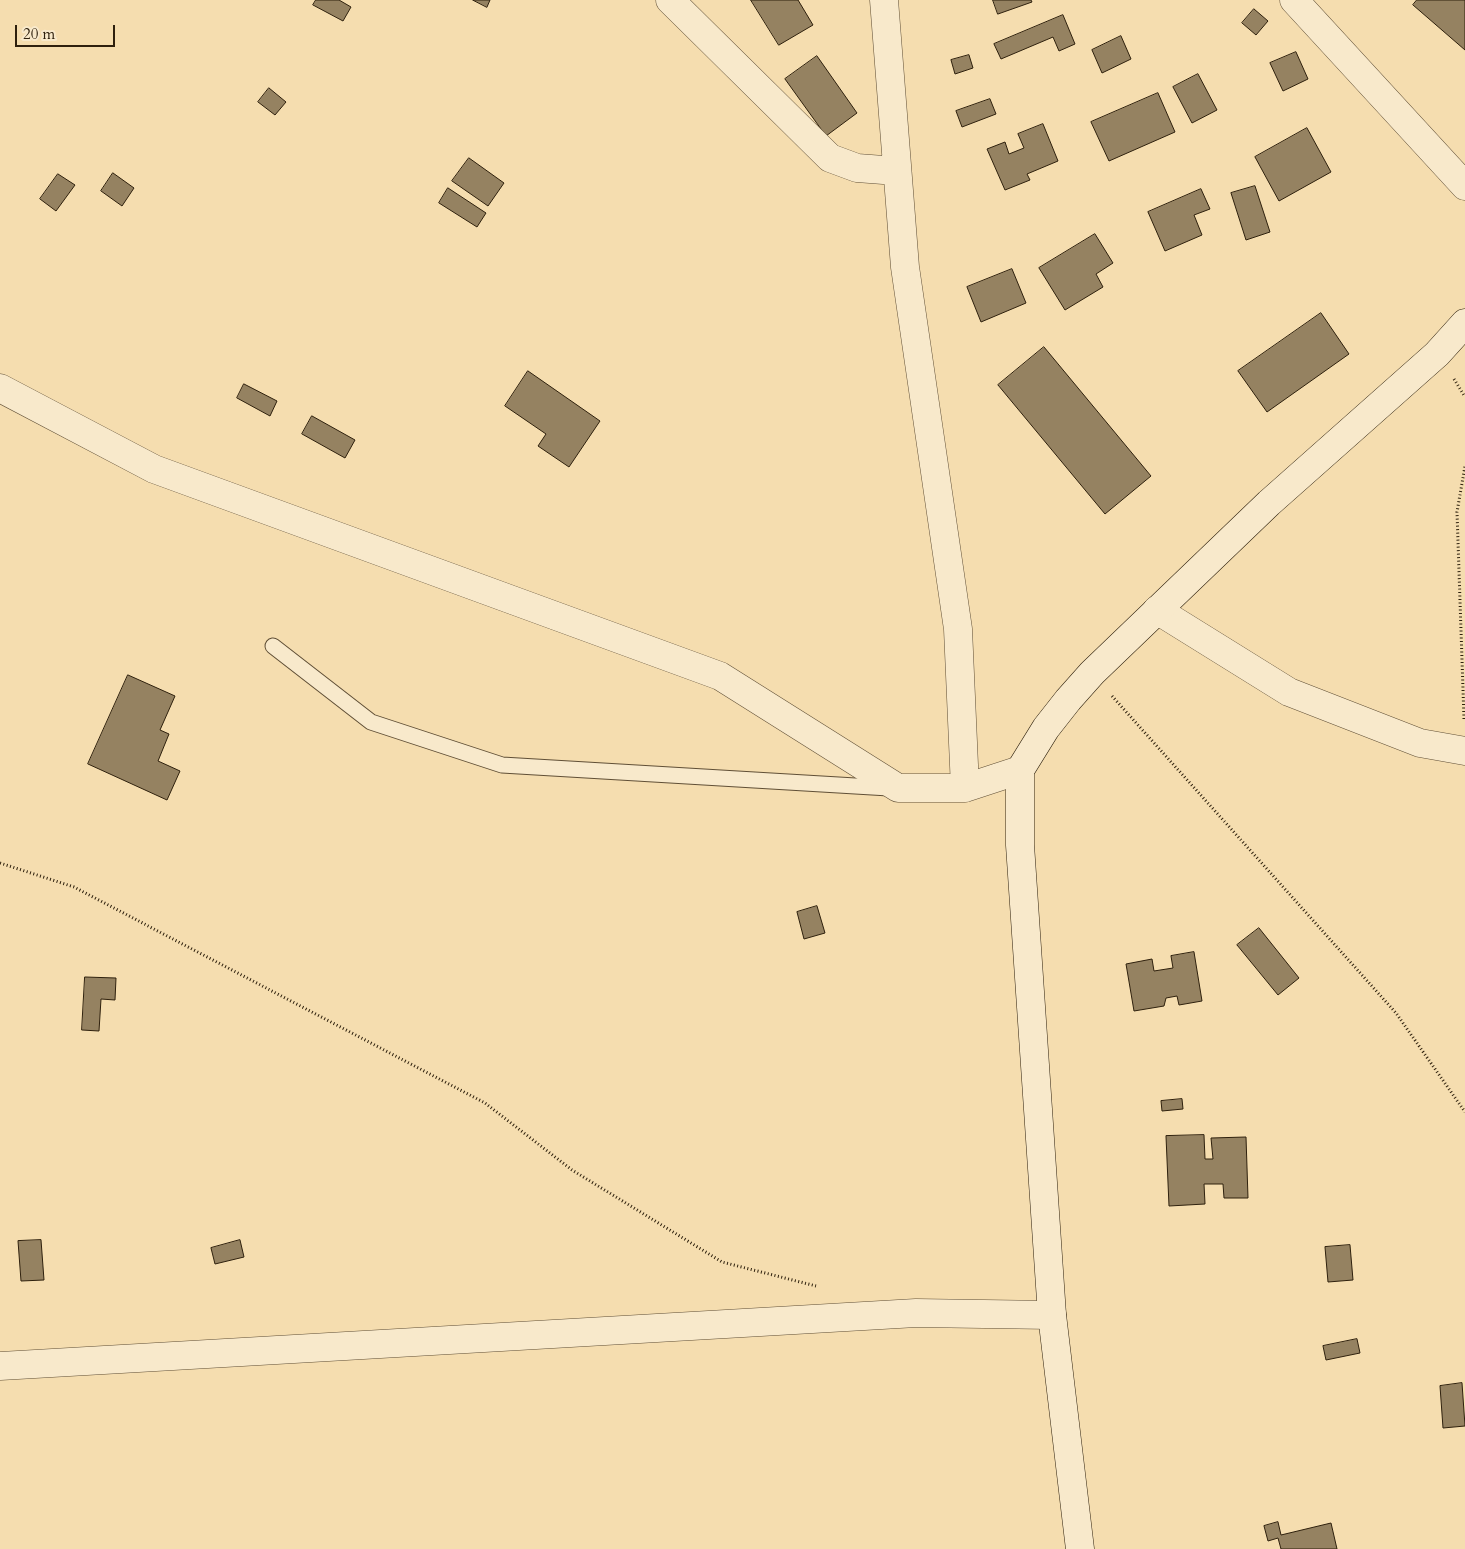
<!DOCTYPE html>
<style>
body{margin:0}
#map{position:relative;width:1465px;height:1549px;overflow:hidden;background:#f5ddaf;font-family:Cardo,serif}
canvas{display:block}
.scale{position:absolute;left:15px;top:25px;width:100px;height:22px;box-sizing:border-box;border:2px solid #2e200d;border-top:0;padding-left:6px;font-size:15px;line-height:18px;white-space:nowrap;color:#2e200d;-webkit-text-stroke:4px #f8e9cb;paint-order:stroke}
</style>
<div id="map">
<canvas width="1465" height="1549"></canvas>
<div class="scale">20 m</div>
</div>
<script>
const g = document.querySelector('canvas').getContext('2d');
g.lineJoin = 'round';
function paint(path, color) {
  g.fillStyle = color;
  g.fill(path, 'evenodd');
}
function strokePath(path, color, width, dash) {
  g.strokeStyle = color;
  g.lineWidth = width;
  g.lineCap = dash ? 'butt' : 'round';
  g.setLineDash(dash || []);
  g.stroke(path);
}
const building = new Path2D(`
 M316,0H339L351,7L343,21L313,5Z
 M473,0H490L487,7Z
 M751,0H798L813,25L779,45Z
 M993,0H1031L1032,2L998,14Z
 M1417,0H1465V50L1413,5Z
 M1254,9L1268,21L1256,35L1242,23Z
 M1063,15L1075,44L1059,51L1053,37L1001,59L994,44Z
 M1121,36L1131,59L1102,73L1092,50Z
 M1296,52L1308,79L1283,91L1270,63Z
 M969,55L973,68L955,74L951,60Z
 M817,56L857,113L826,136L785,79Z
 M1198,74L1217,110L1192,123L1173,87Z
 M269,88L286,102L275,115L258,102Z
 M1158,93L1175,132L1109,161L1091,122Z
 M990,99L996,114L962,127L956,111Z
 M1043,124L1058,161L1027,174L1030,180L1005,190L987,149L1005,142L1009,154L1024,148L1018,134Z
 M1307,128L1331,172L1279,201L1255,157Z
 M469,158L504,183L488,206L452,181Z
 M113,173L134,188L122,206L101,191Z
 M58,174L75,185L56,211L40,199Z
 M1255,186L1270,232L1246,240L1231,193Z
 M448,188L486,213L477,227L439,203Z
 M1201,189L1210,209L1194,215L1202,235L1165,251L1148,212Z
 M1095,234L1113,263L1096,274L1103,287L1065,310L1039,268Z
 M1012,269L1026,303L981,322L967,287Z
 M1321,313L1349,354L1267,412L1238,371Z
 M1044,347L1151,476L1105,514L998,385Z
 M528,371L600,421L569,467L538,446L546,434L505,406Z
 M244,384L277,401L270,416L237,398Z
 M312,416L355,440L345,458L302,434Z
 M128,675L175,696L160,730L169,734L158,761L180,771L167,800L88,764Z
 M817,906L825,933L804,939L797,912Z
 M1259,928L1299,978L1278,995L1237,945Z
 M1194,952L1202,1001L1179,1005L1177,996L1166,998L1164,1006L1134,1011L1126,964L1152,959L1154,971L1173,968L1171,956Z
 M85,977L116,978L115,1000L101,999L99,1031L82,1030Z
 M1182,1099L1183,1109L1162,1111L1161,1101Z
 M1204,1135L1205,1159H1213L1211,1138L1246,1137L1248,1198H1224L1223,1184H1204L1205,1204L1169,1206L1166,1136Z
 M41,1240L44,1280L21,1281L18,1241Z
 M240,1240L244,1257L215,1264L211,1248Z
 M1350,1245L1353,1280L1328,1282L1325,1247Z
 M1357,1339L1360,1353L1326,1360L1323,1346Z
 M1462,1383L1465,1426L1443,1428L1440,1386Z
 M1278,1522L1281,1535L1331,1523L1337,1549H1281L1278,1538L1268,1541L1264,1526Z`);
paint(building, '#958261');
strokePath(building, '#2e200d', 1);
const lane = new Path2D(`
 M273,646L371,722L502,765L889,788`);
const street = new Path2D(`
 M670,0L830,158L857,168L897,171
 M884,0L905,267L958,629L965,788
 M1294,0L1465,186
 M0,388L154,469L720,676L898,788H965L1020,770
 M1157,610L1289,692L1420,743L1465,751
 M0,1366L916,1313L1052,1315`);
const secondary = new Path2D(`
 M1080,1549L1052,1315L1020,845V770L1046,728L1068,700L1092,673L1269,503L1437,354L1465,323`);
strokePath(lane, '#604f36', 17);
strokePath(street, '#604f36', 29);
strokePath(secondary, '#2e200d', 29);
strokePath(new Path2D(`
 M1454,379L1465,397
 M1112,696L1396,1013L1465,1112
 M1464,719L1457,512L1465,466
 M0,863L74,887L485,1103L572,1170L722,1262L816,1286`), '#2e200d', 3, [1, 2.5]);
strokePath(lane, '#f8e9cb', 15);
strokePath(street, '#f8e9cb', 28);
strokePath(secondary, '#f8e9cb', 28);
</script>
